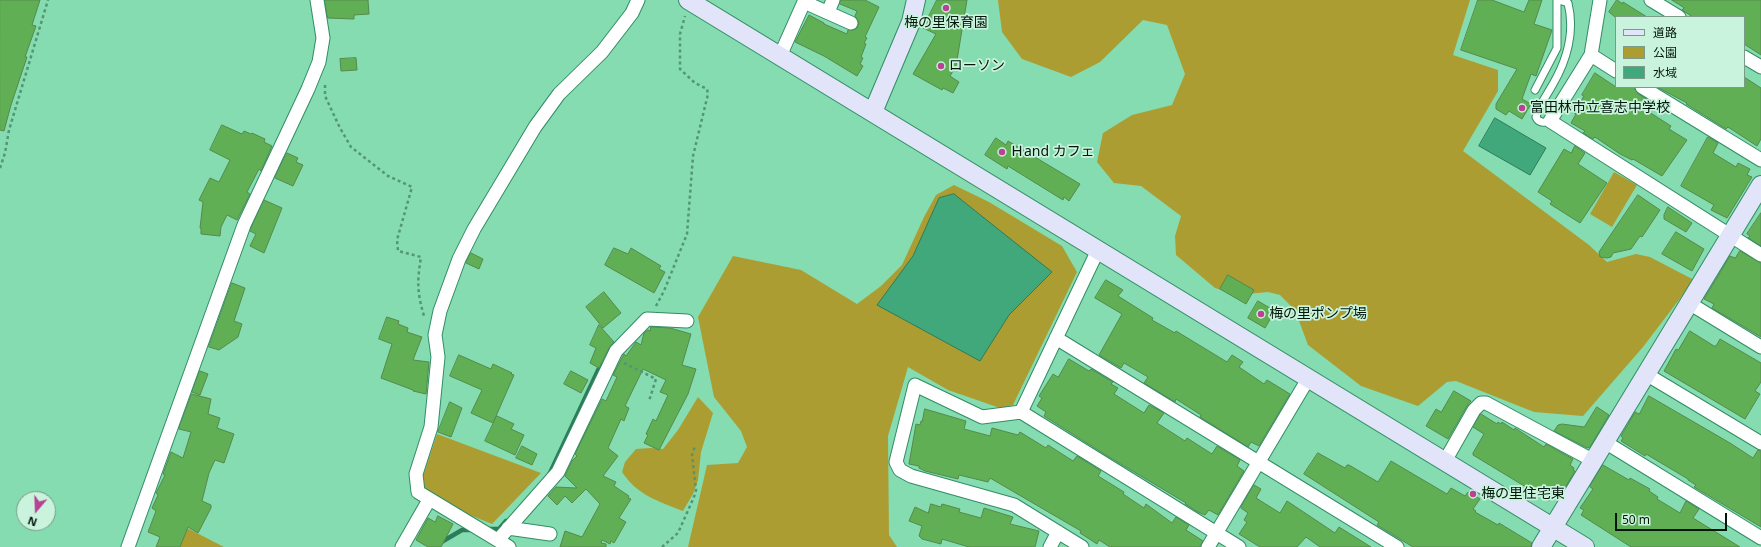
<!DOCTYPE html>
<meta charset="utf-8">
<style>
body{margin:0}
#map{position:relative;width:1761px;height:547px;overflow:hidden;background:#84dcb0;font-family:"Noto Sans","Noto Sans JP",sans-serif}
canvas{display:block}
.legend{position:absolute;left:1615px;top:16px;width:130px;height:72px;box-sizing:border-box;background:#c9f3dc;border:1px solid #799b88;margin:0;padding:5px 7px;list-style:none;font-size:12px;color:#00170b}
.legend li{display:flex;align-items:center;gap:8px;height:20px}
.legend b{width:20px;border:1px solid #799b88}
.north{position:absolute;left:16px;top:491px;width:40px;height:40px;box-sizing:border-box;background:#c9f3dc;border:1px solid #799b88;border-radius:50%;rotate:199deg;font-size:11px;font-weight:700;line-height:16px;text-align:center;color:#00170b}
.north::after{content:'';display:block;margin:auto;width:14px;height:18px;background:#b94196;clip-path:polygon(50% 0,100% 100%,50% 72%,0 100%)}
.scale{position:absolute;left:1615px;top:513px;width:112px;height:18px;box-sizing:border-box;border:2px solid #00170b;border-top:0;padding-left:5px;font-size:12px;line-height:14px;white-space:nowrap;color:#00170b;-webkit-text-stroke:3px #c9f3dc;paint-order:stroke}
</style>
<div id="map">
<canvas width="1761" height="547"></canvas>
<ul class="legend">
<li><b style="height:5px;background:#e2e4fa"></b>道路</li>
<li><b style="height:11px;background:#ac9d33"></b>公園</li>
<li><b style="height:11px;background:#40a87a"></b>水域</li>
</ul>
<div class="north">N</div>
<div class="scale">50 m</div>
</div>
<script>
const g = document.querySelector('canvas').getContext('2d');
g.lineJoin = 'round';
function paint(path, color) {
  g.fillStyle = color;
  g.fill(path, 'evenodd');
}
function strokePath(path, color, width, dash) {
  g.strokeStyle = color;
  g.lineWidth = width;
  g.lineCap = dash ? 'butt' : 'round';
  g.setLineDash(dash || []);
  g.stroke(path);
}
function drawText(font, color, halo, rows, align = 'center') {
  g.font = font + ' "Noto Sans","Noto Sans JP",sans-serif';
  g.lineWidth = 3.5;
  g.setLineDash([]);
  g.textBaseline = 'middle';
  g.strokeStyle = halo;
  g.fillStyle = color;
  for (const [text, x, y, turn = 0] of rows) {
    g.save();
    g.translate(x, y);
    g.rotate((+turn || 0) * Math.PI / 180);
    g.textAlign = isNaN(turn) ? turn : align;
    if (halo) g.strokeText(text, 0, 0);
    g.fillText(text, 0, 0);
    g.restore();
  }
}
paint(new Path2D(`
 M998,0H1470L1453,55L1498,70V91L1463,151L1589,245L1607,262L1636,254L1650,257L1694,280L1643,347L1583,416L1534,412L1456,381L1447,382L1418,406L1361,386L1308,345L1295,310L1280,295L1268,292L1238,295L1215,288L1176,255L1175,236L1181,216L1141,186L1114,183L1097,162L1103,133L1132,115L1172,105L1185,74L1167,25L1143,20L1100,62L1071,77L1022,59L1002,32Z
 M1614,172L1637,185L1612,227L1590,214Z
 M954,185L989,202L1062,246L1077,272L1013,405L1000,408L948,390L908,367L888,436L889,535L897,547H688L707,465L738,463L747,447L741,431L714,397L698,317L733,256L801,270L857,304L881,286L902,265L924,217L936,195Z
 M698,397L713,413L701,452L698,480L693,494L683,511C658,501 637,495 622,472L625,462L636,449L651,448L663,449L678,430Z
 M437,434L541,473L492,524L458,510L424,489L423,476Z
 M187,528L224,547H179Z`), '#ac9d33');
const water = new Path2D(`
 M1495,118L1546,148L1530,175L1479,146Z
 M954,194L1052,272L1009,315L980,361L877,305L913,256L939,198Z`);
paint(water, '#40a87a');
strokePath(water, '#2d7c59', 1);
strokePath(new Path2D(`
 M549,475L601,364
 M486,529H499L506,521
 M433,547L462,530H473`), '#2d7c59', 4.5);
const building = new Path2D(`
 M0,0H40L32,25L36,26L25,57H27L11,105L4,131L0,130Z
 M325,0H368L369,14L354,15V19L328,18Z
 M841,0H865L879,7L865,37L867,38L864,43L866,44L861,57L863,58L860,64L863,66L857,76L824,56L795,42L809,15L824,23V24L847,34L848,30L856,29L859,23L855,16L857,11L840,4Z
 M937,0H967L956,66L950,76L959,82L953,93L943,88L942,90L913,74L936,34L923,28Z
 M1478,0H1492L1524,12L1529,0H1542L1534,24L1552,30L1536,76L1531,74L1522,99L1531,104L1522,119L1509,111L1506,115L1496,109V104L1517,69L1461,50Z
 M1617,0L1623,4V2L1647,17H1615L1609,12Z
 M1672,0H1761V55L1744,44V17H1693L1682,10L1684,8Z
 M356,58L357,70L341,71L340,59Z
 M1595,73L1616,87H1634L1638,94L1655,104L1649,112L1671,126L1669,129L1687,140L1662,176L1633,159L1632,160L1620,154L1595,137L1593,139L1583,133L1585,131L1571,123L1576,114L1574,113L1584,96L1582,95Z
 M1744,77L1761,88V139L1757,146L1728,127L1726,129L1686,104L1687,103L1657,87H1744Z
 M222,125L242,134L244,131L251,134L252,133L265,139L264,142L272,146L261,171L259,169L247,192L250,194L237,220L227,215L221,227L220,236L201,234V228H200L203,202L199,200L210,178L219,182L230,160L210,150Z
 M1708,137L1718,143L1713,153L1736,167L1738,163L1750,169L1747,175L1752,177L1727,218L1711,210L1714,205L1681,186Z
 M996,138L1006,145L1008,141L1080,184L1069,201L1064,197L1063,200L1008,166L1007,169L985,155Z
 M1575,146L1585,153L1578,164L1607,183L1580,223L1550,204L1552,201L1538,192L1564,149L1571,153Z
 M287,153L298,158L296,162L303,165L293,186L275,178Z
 M1638,195L1660,210L1642,237L1640,236L1631,249L1613,253L1611,257L1607,258L1600,257L1599,252L1601,249Z
 M264,200L282,208L264,253L250,246L256,234L250,231Z
 M1668,207L1692,223L1686,232L1664,219V215Z
 M1761,213V246L1748,238L1750,236L1747,234Z
 M1676,232L1704,249L1692,271L1662,254Z
 M614,248L628,254L631,248L661,266L659,269L665,272L654,293L605,265Z
 M1740,251L1761,263V337L1712,308L1714,304L1704,299L1730,256L1735,258Z
 M471,253L483,259L479,269L466,263Z
 M1228,275L1254,290L1246,304L1220,289Z
 M1106,280L1123,290L1118,296L1153,318L1152,320L1175,333L1176,331L1227,362L1232,355L1243,362L1239,367L1264,384L1267,380L1290,394L1259,446L1251,442L1248,447L1200,417L1201,415L1176,399L1175,402L1144,383L1148,377L1124,363L1121,368L1099,355L1122,314L1095,298Z
 M232,283L245,288L234,321L242,324L238,337L219,350L209,347Z
 M604,292L621,313L603,328L586,307Z
 M1258,301L1275,311L1265,328L1248,318Z
 M387,317L399,321L398,324L408,328L407,332L422,337L413,360L429,362L426,394L413,391V390L381,378L392,344L379,339Z
 M599,325L614,342L609,348L599,368L590,363L596,348L590,345Z
 M651,327L670,328L691,334L682,365L696,369L688,394L659,450L644,443L648,435L646,434L653,419L656,421L668,395L660,392L666,380L643,369L625,406L629,408L624,421L621,419L608,448L618,456L603,476L616,482L614,486L629,496L628,498L631,499L619,518L626,522L614,543L611,541L610,544L602,540L601,543L606,544V547H560L565,531L582,537L600,504L586,489L572,503L565,496L557,505L548,496L556,487L577,488L565,476L572,461L577,456L575,454L602,399L606,401L617,377L613,375L623,356L624,354L626,356L636,342L641,345L644,333L648,330L650,331Z
 M1690,331L1714,346H1716L1720,339L1761,363V382L1755,391L1760,394L1745,419L1664,371L1676,349L1678,350Z
 M459,355L491,369L493,364L512,373L511,374L514,375L493,423L471,413L482,390L450,376Z
 M1069,359L1089,371L1091,369L1113,382L1111,384L1118,388L1114,394L1144,413L1149,405L1164,413L1157,423L1185,441L1187,438L1212,454L1217,446L1240,460L1237,466L1244,471L1218,515L1209,510L1205,515L1198,512L1185,504L1186,503L1109,457L1044,416L1046,412L1037,406L1042,398L1039,396L1053,374L1058,377Z
 M200,371L208,374L200,395L192,392Z
 M571,371L588,380L581,393L564,384Z
 M1454,391L1471,401L1467,406L1448,439L1426,426L1436,409L1441,412Z
 M192,394L211,399L208,414L220,418L217,428L234,434L224,463L215,460L209,473L202,501L211,505V508L198,533L188,527L180,547H156L160,537L148,532L156,511L152,508L158,495L156,493L165,475L163,474L171,452L183,458L191,432L179,429Z
 M1649,396L1730,443L1753,458L1758,450L1761,451V527L1694,487L1696,485L1688,480V479L1646,454L1645,456L1621,441L1623,438L1621,436L1627,426L1635,412L1639,414Z
 M450,402L462,408L451,437L438,432Z
 M1597,407L1609,415L1590,447L1587,448L1554,431L1558,425L1562,424L1584,427Z
 M925,409L966,421L964,429L990,436L992,428L1018,435L1020,432L1046,448L1048,445L1073,461L1077,456L1101,471L1098,476L1124,492L1123,494L1144,508L1146,504L1172,523L1176,517L1189,525L1186,530L1203,541L1200,547H1110L1099,540L1097,544L1080,533L1081,531L990,478L988,482L959,475L958,479L925,471L919,468V466L909,464L916,424L920,425L921,421H922Z
 M1481,414L1497,424L1498,422L1501,424L1502,422L1514,430L1515,428L1544,447L1546,444L1573,459L1570,465L1574,468L1573,470L1575,471L1563,491L1558,487L1549,501L1473,455V453L1484,434L1473,427Z
 M497,416L514,424L511,429L524,435L515,455L485,441Z
 M522,446L537,454L532,465L516,458Z
 M1318,453L1345,468L1347,465H1349L1378,482L1391,461L1447,494L1451,488L1465,496L1468,492L1480,499L1473,509L1476,511L1475,512L1498,525L1499,523L1532,543L1531,547H1413L1377,525L1379,522L1304,474Z
 M1603,465L1629,480L1630,478L1650,489L1649,491L1658,497L1657,499L1680,513L1686,501L1699,509L1693,518L1740,547H1631L1581,515L1584,510L1580,508L1593,489L1590,487Z
 M1254,485L1261,489L1256,498L1280,513L1287,501L1335,533L1339,527L1371,547H1320L1306,537L1297,547H1260L1239,534L1247,522L1244,520L1248,513L1241,508Z
 M931,504L941,507L942,504L960,509L959,512L981,518L984,508L1013,517L1010,524L1039,531L1035,547H969L942,539L941,544L922,539L919,536L922,526L909,521L915,507L928,513Z
 M438,516L453,524L441,547H428L416,540L428,518L435,522Z`);
paint(building, '#60af54');
strokePath(building, '#548a4c', 1);
const lane = new Path2D(`
 M1535,90L1557,48V0
 M1550,121C1545,123 1538,123 1536,117C1539,105 1547,95 1553,84C1567,60 1575,31 1568,3L1559,0`);
const street = new Path2D(`
 M1600,0L1591,55L1550,121L1761,255
 M1651,0L1679,17
 M828,12L833,0
 M1591,55L1616,71
 M780,56L804,2L851,23
 M1744,57L1761,67
 M1642,87L1761,160
 M1689,303L1761,347
 M1056,338L1397,547
 M1646,374L1761,443
 M1021,412L1098,250
 M1605,442L1761,538
 M1445,461L1474,410L1481,403H1486L1594,461
 M508,528L550,534
 M498,540L558,472L616,351L647,319L687,321
 M128,547L244,225L308,89L319,62L323,38L317,0
 M402,547L429,500
 M509,547L418,492L416,474L431,427L438,357L435,335L440,311L459,259L474,229L535,127L559,94L602,52L632,13L638,0
 M1050,547L1058,532
 M1082,547L1014,505L911,476L900,470L896,462L915,385L982,417L1021,412L1239,547
 M1208,547L1308,379`);
const secondary = new Path2D(`
 M688,0L1585,547
 M873,112L911,22L916,0
 M1541,547L1761,185`);
strokePath(lane, '#318d65', 9);
strokePath(street, '#318d65', 15);
strokePath(secondary, '#318d65', 20);
strokePath(new Path2D(`
 M325,85V96L340,128L351,147L388,176L412,187L397,240L398,251L421,257C417,282 417,292 424,316
 M0,168L5,153L9,130L48,0
 M656,306L664,291L687,234L693,156L708,94L707,89L695,83L680,69V34L685,16
 M624,363L656,379L649,401
 M662,547L678,533L694,497L696,490L692,455L695,446`), '#549574', 2.5, [3, 3]);
strokePath(lane, '#fff', 7);
strokePath(street, '#fff', 13);
strokePath(secondary, '#e2e4fa', 18);
for (const [x, y, r, color] of [
 [946,8,4,"#b94196"],
 [941,66,4,"#b94196"],
 [1522,108,4,"#b94196"],
 [1002,152,4,"#b94196"],
 [1261,314,4,"#b94196"],
 [1473,494,4,"#b94196"]
]) {
  const dot = new Path2D();
  dot.arc(x, y, r, 0, 2 * Math.PI);
  g.fillStyle = color;
  g.fill(dot);
  strokePath(dot, '#c9f3dc', 1.5);
}
drawText('14px', '#00170b', '#c9f3dc', [
 ["梅の里保育園",946,23,"center"],
 ["ローソン",949,66],
 ["富田林市立喜志中学校",1530,108],
 ["Ｈand カフェ",1010,152],
 ["梅の里ポンプ場",1269,314],
 ["梅の里住宅東",1481,494]
], 'left');
</script>
